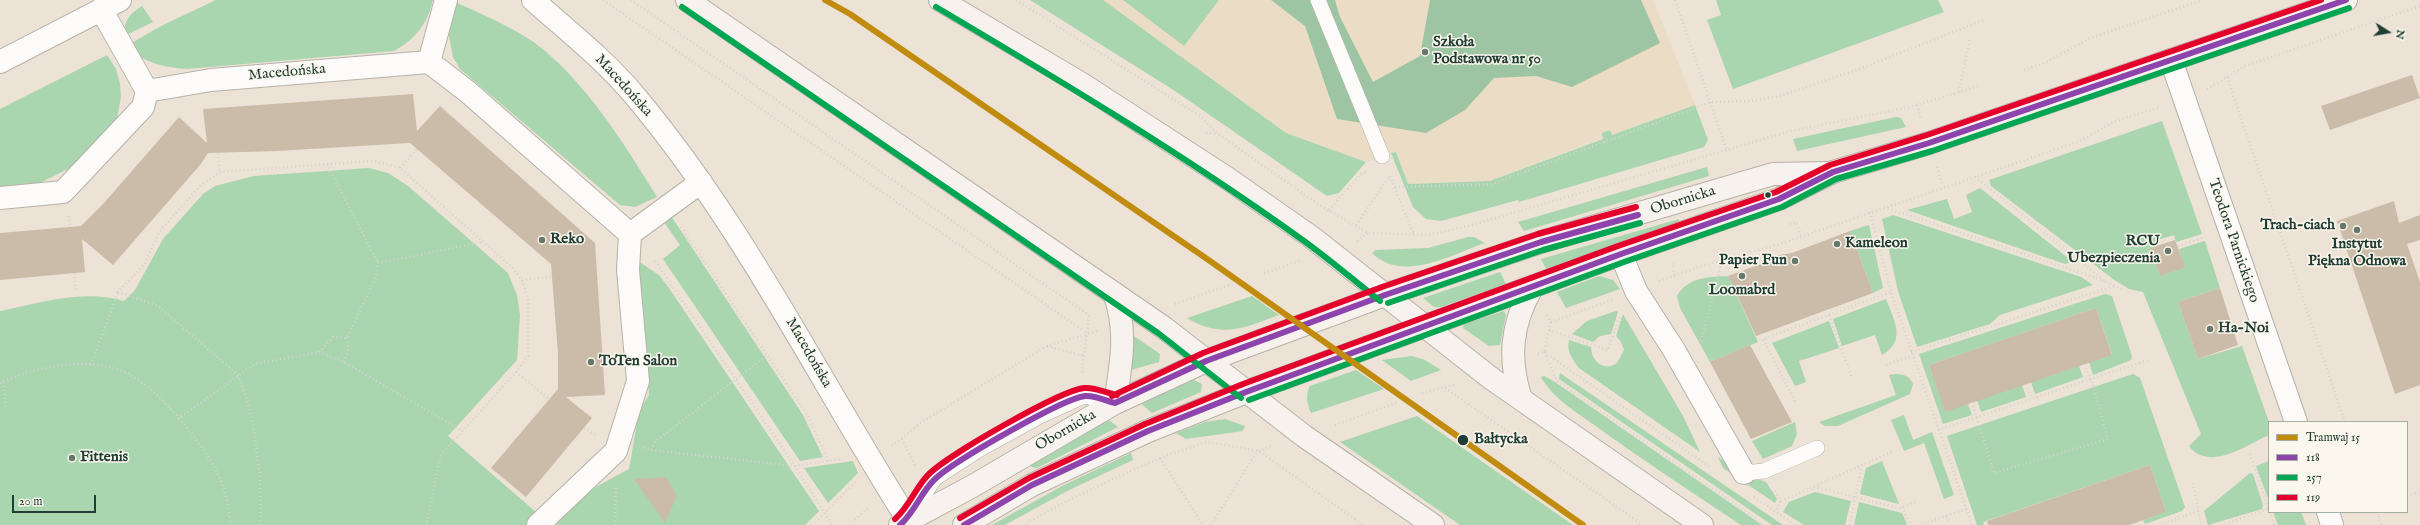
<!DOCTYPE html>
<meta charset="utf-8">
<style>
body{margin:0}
#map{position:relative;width:2420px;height:525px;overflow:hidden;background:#ece2d5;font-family:"IM FELL English",serif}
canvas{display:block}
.legend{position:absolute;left:2268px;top:421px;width:140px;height:92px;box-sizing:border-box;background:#fbf7ec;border:1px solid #a3ada2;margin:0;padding:5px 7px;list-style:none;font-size:12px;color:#1f3d34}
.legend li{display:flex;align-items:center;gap:8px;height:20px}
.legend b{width:20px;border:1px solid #a3ada2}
.north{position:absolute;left:2368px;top:12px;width:40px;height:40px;-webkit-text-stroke:3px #fbf7ec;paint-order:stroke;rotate:101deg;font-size:11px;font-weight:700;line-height:16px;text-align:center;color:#1f3d34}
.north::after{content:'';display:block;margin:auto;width:14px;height:18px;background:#1f3d34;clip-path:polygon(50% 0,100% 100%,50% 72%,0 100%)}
.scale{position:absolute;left:12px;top:495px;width:84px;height:18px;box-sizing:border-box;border:2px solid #1f3d34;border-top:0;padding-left:5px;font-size:12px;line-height:14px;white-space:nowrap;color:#1f3d34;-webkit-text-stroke:3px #fbf7ec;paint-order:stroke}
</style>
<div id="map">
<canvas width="2420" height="525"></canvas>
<ul class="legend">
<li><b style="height:5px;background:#c18c0d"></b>Tramwaj 15</li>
<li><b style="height:5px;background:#8e44ad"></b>118</li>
<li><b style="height:5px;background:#00a651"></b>257</li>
<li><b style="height:5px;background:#e4002b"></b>119</li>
</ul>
<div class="north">N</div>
<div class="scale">20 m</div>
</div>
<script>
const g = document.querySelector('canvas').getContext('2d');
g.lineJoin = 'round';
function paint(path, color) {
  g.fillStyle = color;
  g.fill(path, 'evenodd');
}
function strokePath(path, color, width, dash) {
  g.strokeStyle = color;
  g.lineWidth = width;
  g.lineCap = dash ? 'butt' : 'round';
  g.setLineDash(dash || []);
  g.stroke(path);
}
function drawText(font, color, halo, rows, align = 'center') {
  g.font = font + ' "IM FELL English",serif';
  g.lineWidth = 3;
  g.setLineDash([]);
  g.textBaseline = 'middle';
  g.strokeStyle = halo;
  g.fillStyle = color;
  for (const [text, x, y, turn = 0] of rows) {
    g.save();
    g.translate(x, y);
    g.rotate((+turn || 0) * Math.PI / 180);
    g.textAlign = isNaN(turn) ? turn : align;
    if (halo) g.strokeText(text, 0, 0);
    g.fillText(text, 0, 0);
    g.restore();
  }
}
paint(new Path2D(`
 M1103,0H1653L1695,105L1612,135L1610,130L1602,133L1603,138L1490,181L1408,184L1396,152L1366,162L1286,133Z`), '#ebdcc6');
paint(new Path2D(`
 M216,0H433C427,25 415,39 394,51L186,69C163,67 144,63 126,46L163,25Z
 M1030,0H1103L1286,133L1366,162L1339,193L1327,196L1175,91Z
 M1123,0H1219L1184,46Z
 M1716,0H1938L1944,12L1733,89L1707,20L1721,15Z
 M453,1C479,13 508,25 532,41C583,77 625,145 657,197L635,207L620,205L460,69L453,57L447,26Z
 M142,6L153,22L124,36C124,21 129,14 142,6Z
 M107,55L116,69L120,84L121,97L116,123L70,168L34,186L0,188V109Z
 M1695,105L1708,140L1704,147L1519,202L1518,200L1441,221L1426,219L1413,207L1391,153L1396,152L1408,184L1490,181L1603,139L1602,133L1610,130L1612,135Z
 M1896,117L1901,118L1906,127L1797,151L1793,139Z
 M2162,121L2202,234L2176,242L2174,235L2157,240L2158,245L2150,248L2160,276L2182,260L2179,249L2205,241L2220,288L2178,302L2198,359L2242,346L2269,422V435C2245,446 2209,472 2189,446L2201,434L2143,292L2129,289L2113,279L1991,186L1989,180Z
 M1707,167L1709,176L1524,231L1518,222Z
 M369,168L388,173L408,186L508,273L517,295L520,315L517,360L448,436L551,525H0V311C41,303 82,289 124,301L135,290L163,239L203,194L215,186L254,176Z
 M1980,188L2068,258L2069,263L2065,264L1907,210L1947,199L1954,219L1972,212L1966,195Z
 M1893,215L2081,277L2093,285L2000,315L1990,324L1917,347L1898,291L1882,219Z
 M671,216L803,415L823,457L800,461L663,259L680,245L664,222Z
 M1679,219V223L1547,271L1541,259Z
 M1869,225L1883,288L1873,293L1850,231Z
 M1468,237H1474L1485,243C1451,255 1402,283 1372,253L1376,250L1428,248Z
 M638,261L659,275L669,288L819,511L805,525H557C560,502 610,480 629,469L639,411L649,395Z
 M1500,272L1506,284L1441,307H1434L1423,298Z
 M1599,276L1613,280L1620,289L1566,308L1557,292Z
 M1728,276L1758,342L1710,362L1680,308L1677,296C1688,277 1708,277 1728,276Z
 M2105,294L2112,296L2132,356L2131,360L2093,375L2089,362L2112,354L2096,308L1929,365L1945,411L1968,404L1972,415L1943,424L1919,354Z
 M1252,296L1279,315C1244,328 1222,339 1187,318Z
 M1886,299C1894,321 1907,340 1882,355L1875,335L1842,346L1833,319Z
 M1504,311L1506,315L1500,345L1489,346L1463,328L1464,324Z
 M1616,311L1618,312L1611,334L1600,336L1593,342L1572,334L1587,321Z
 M1623,314L1683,416L1700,452L1579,368C1573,360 1566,351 1569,340L1591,347C1591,362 1605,372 1617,363L1624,350L1621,342L1616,336Z
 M1829,321L1839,348L1799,361L1806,382L1795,386L1772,343Z
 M1134,336L1160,354L1159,362L1131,370L1128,367L1130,338Z
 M1412,356L1425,360L1441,370L1411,381L1382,360Z
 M2079,366L2083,377L2035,394L2031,382Z
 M1356,370L1384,389L1311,413C1307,403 1305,396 1310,386Z
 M1560,373L1783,525H1772L1559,379Z
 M1895,374C1903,374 1910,376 1913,384L1910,394L1838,426H1825L1819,422L1896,395L1889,375Z
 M2133,374L2140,378L2185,507L2182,511L2145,524L2143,520L2166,512L2150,465L1983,522L1984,525H1977L1947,436Z
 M1544,376L1555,382L1762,525H1741C1693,493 1644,461 1597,427C1577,412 1553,399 1541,377Z
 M1194,380L1202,384L1201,392L1152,413L1139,402Z
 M2022,385L2026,397L1981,412L1977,400Z
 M1904,415L1913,440L1932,432L1954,495L1944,499L1924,443L1904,451L1891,420Z
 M1417,416L1573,525H1460L1340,442Z
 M1106,418L1118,427L1037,468L1032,467L1030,464Z
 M1225,419L1245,426L1243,431L1186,439L1176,433L1205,422Z
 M1795,422L1797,434L1792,446L1763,459L1752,441Z
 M1131,453L1133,460L1069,490L1005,525H992L1062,486Z
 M1718,457L1740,473L1766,482L1777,499L1775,503L1723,468Z
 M853,461L858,473L828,503L804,468Z
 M1882,461L1899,504L1860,494L1866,468Z
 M2269,461V501L2256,466Z
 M2250,473L2253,474L2263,505L2262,509L2208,525L2204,511Z
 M1815,492L1851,501L1845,525H1804L1783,512L1789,502Z
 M1859,502L1902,513L1907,525H1854Z
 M2273,512H2301L2306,525H2278Z`), '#a9d5af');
paint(new Path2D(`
 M1271,0H1335L1340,17L1373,82L1420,56L1430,0H1641L1660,43L1572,87L1536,76L1494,78L1465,110L1426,133L1337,119L1305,26Z`), '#9dc5a3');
paint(new Path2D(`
 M2412,75L2420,98L2330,130L2321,106Z
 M413,94L417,131L440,106L595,243L605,395L566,397L592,418L526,497L491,468L558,389V354L551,264L410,143L277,151L208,153L200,165L113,265L82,239L85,272L0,280V233L81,226L104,203L179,117L207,143L203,109Z
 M2394,201L2399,223L2420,215V240L2407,244L2420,282V385L2395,394L2337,221Z
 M1850,231L1873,293L1756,336L1728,276L1769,261L1779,255L1792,253Z
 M2175,240L2185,267L2160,276L2150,248Z
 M2220,288L2238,345L2198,359L2178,302Z
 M2096,308L2112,355L1945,412L1929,365Z
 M1750,345L1792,422L1751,439L1710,362Z
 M2150,465L2166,512L2129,525H1988L1987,521Z
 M666,477L677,496L665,523L634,479Z`), '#cbbcaa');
const lane = new Path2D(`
 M1318,0L1382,156
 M1744,473L1764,471L1817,448
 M908,519L935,478L980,449L1040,416L1084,396L1115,403`);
const street = new Path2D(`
 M533,0C568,31 605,60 635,96C745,227 820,382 911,525
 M2171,60L2296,422
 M0,62L120,0
 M429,62L468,92L630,234L701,182
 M147,91L211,80L429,62L446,0
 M0,198L63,192L143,107L147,91L101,9
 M1621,254L1636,291L1674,350L1744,473
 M2328,512L2332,525
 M538,525L616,451L638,381L628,270L630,234`);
const secondary = new Path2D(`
 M687,0L1163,327L1304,436L1433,525
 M940,0L1082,84L1227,178L1310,236L1492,379L1702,525
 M1114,293C1128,330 1121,365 1115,403
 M1521,399C1508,359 1511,324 1532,288
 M900,525L971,487L1115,403L1206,361L1385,295L1541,242L1773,174L1827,173
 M964,525L1032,485L1148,431L1246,392L1621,254L1779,199L1833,172L1929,143L2346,0`);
strokePath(lane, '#b6b2a9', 16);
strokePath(street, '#b6b2a9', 24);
strokePath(secondary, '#b6b2a9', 24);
strokePath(new Path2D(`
 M603,0L1087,333
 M631,0L1086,313L1089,317L1082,371L1084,374
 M1016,0L1200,116L1218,134L1321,206L1368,233L1428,235L1472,225L1791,131L1910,107L1979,86
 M1675,0L1727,151
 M2024,70L2047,62L2088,39L2202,0
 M2227,77L2345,422
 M2207,89L2245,66L2420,6
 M1959,92L1970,38
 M1917,105L1921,120
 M1206,133L1217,134
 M218,153L220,172
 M327,164L378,263
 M1937,167L1943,186
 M400,168L417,149
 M1390,176L1414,235
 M1975,177L2105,281L2122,290
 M1395,187L1492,184L1711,102L1751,101L1780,96L1862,68L1986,19
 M1884,207L2105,281
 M1329,210L1361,174L1366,172
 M1870,212L1891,292L1972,525
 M68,216L70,226
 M1790,224L1796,222L1801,236
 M1356,225L1390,176
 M681,227L808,416L828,461
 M1357,241L1368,233
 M2178,246L2205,237
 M655,261L795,466L840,459
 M1674,264L1672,265L1675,275
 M74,273L76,290
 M1264,273L1299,261
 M522,280L551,277
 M1659,281L1705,265L1780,244L2080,141L2113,122L2160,107
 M1175,304L1233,284
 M1829,315L1852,378
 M1551,322L1612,300
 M1549,330L1608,350L1620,315
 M1700,345L1722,261
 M1047,346L1084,356
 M319,352L333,337L347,338L376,277L378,263L483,242
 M1544,352L1710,467
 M1545,352L1556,380L1765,525
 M1911,352L2114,286
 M1538,354L1544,352L1551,322L1547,315
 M344,362L348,350L347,338
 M2084,364L2090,380
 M91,365L118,292
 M1886,365L1912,356
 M516,372L549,399
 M3,382L6,410
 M0,383C35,367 84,356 122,371C158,386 210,450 223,486C227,498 229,513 231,525
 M2027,384L2032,399
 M1445,388L1643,525
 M1422,393L1456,384
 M1795,401L1763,339L1891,292
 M1972,402L1994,473L2108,439L2091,379
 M178,419L255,364L319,352L344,362L462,431
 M1335,425L1399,402
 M584,428L595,435
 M1938,430L2148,360
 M902,439L916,467
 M892,446L923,421L1047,346L1097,331
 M644,447L651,450L795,466L832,525
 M651,450L655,442L768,354
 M2250,454L2269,510
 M1160,458L1203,525
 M2193,483L2201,525
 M1814,487L1899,508L1915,502
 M1775,491L1781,501L1776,512
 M2407,496L2420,492
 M1754,497L1795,525
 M1781,501L1894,451
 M1902,507L1910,525
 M2270,512L2274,525
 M2377,512L2381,525
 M1946,516L1949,523
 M2137,522L2138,525
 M261,525L260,477L253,424L246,396L238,375L158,306L118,292L144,265L160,231L201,185L220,172L373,161L400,168L513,268L522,280L528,299V356L516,372L441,455L426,525
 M615,525L616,488
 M812,525L856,482
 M849,525L868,508
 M1023,525L1071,499L1122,475L1170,454L1208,442L1259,451L1363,525
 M1211,525L1251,461L1259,451L1273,445
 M1850,525L1861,467
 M1920,525L1966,509
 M2160,525L2198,511
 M2221,525L2268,509`), '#d4d4cf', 2.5, [1, 3]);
strokePath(lane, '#fcfbf9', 15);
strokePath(street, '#fcfbf9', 22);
strokePath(secondary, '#f7f2ee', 22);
strokePath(new Path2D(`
 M1115,403L1206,361L1385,295L1541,242L1638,215
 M900,525C915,512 921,492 935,479C954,461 1062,399 1085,396C1095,395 1106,401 1115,403
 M964,525L1032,485L1148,431L1246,392L1621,254L1779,199L1833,172L1929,143L2346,0`), '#8e44ad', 6);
strokePath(new Path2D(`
 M682,7L1158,333L1241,398
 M936,7C1061,81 1186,156 1304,241C1330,260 1355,281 1380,301
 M1388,303L1543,250L1640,223
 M1249,400L1624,262L1782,207L1836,179L1932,151L2349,8`), '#00a651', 6);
strokePath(new Path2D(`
 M1112,396L1203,353L1382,287L1538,234L1636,207
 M960,518L1029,478L1145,424L1243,384L1618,246L1776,192L1830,165L1927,135L2321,0
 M895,519C910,506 916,486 930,473C950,454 1059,391 1084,388C1095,387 1107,393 1117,395`), '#e4002b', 6);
strokePath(new Path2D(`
 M825,0L850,14L1210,261L1583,525`), '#c18c0d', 6);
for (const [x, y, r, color] of [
 [1425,52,4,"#67776c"],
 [1768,195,3.5,"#1f3d34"],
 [2343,226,4,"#67776c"],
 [2357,230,4,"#67776c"],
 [542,240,4,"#67776c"],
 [1837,244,4,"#67776c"],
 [2168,251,4,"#67776c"],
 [1795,261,4,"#67776c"],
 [1742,276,4,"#67776c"],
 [2210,329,4,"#67776c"],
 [591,362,4,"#67776c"],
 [1463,440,6,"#1f3d34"],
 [72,458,4,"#67776c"]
]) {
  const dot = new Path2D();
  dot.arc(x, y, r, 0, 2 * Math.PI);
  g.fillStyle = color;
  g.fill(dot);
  strokePath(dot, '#fbf7ec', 1.5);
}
drawText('bold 15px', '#1f3d34', '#fbf7ec', [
 ["Szkoła",1433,43],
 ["Podstawowa nr 50",1433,60],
 ["Trach-ciach",2335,226,"right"],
 ["Reko",550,240],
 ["RCU",2160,242,"right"],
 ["Ubezpieczenia",2160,259,"right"],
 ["Kameleon",1845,244],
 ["Instytut",2357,245,"center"],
 ["Piękna Odnowa",2357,262,"center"],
 ["Papier Fun",1787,261,"right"],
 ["Loomabrd",1742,291,"center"],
 ["Ha-Noi",2218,329],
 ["ToTen Salon",599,362],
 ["Fittenis",80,458]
], 'left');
drawText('15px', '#1f3d34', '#fbf7ec', [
 ["Macedońska",287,73,-5],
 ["Macedońska",623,86,48],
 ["Obornicka",1683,201,-17],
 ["Teodora Parnickiego",2233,241,71],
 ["Macedońska",808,353,60],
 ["Obornicka",1066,431,-30]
]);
drawText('bold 15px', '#1f3d34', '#fbf7ec', [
 ["Bałtycka",1474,440]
], 'left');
</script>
